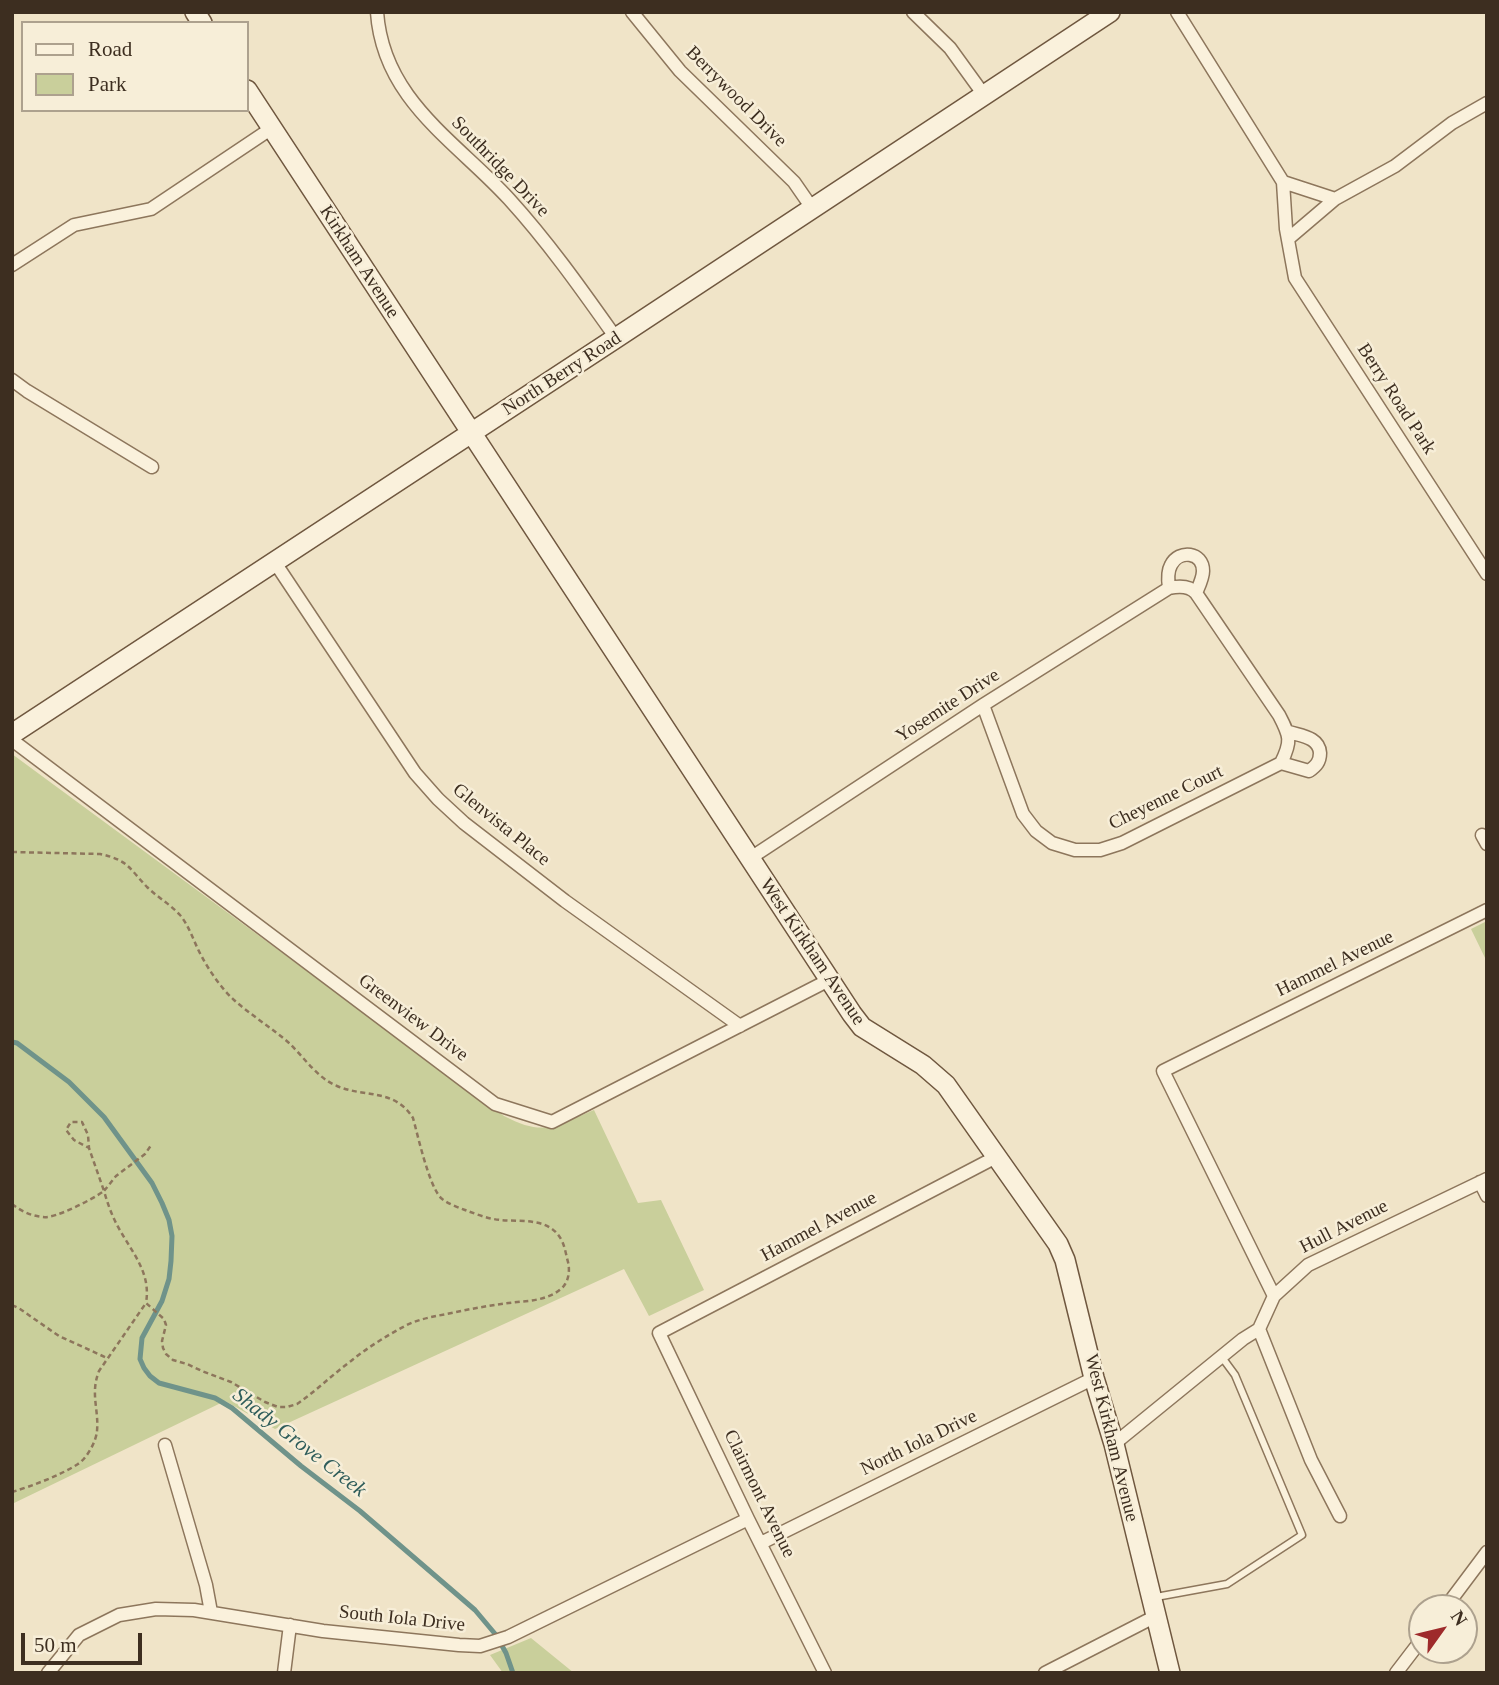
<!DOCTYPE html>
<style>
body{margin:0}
#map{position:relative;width:1499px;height:1685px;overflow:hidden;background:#f0e4c8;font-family:Georgia,serif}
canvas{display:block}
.frame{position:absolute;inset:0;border:14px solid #3d2e20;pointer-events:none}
.legend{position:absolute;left:21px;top:21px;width:228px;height:91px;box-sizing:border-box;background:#f7eed8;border:2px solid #ada18e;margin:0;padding:9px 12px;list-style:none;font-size:21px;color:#3d2e20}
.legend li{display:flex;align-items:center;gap:14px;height:35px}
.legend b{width:35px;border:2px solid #ada18e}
.north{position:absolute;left:1408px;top:1594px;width:70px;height:70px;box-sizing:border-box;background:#f7eed8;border:2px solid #ada18e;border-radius:50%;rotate:56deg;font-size:19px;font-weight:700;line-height:28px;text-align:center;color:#3d2e20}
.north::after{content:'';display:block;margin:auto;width:24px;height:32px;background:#9e2a2b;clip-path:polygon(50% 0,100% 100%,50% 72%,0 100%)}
.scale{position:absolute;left:21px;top:1633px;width:121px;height:32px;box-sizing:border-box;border:4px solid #3d2e20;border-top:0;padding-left:9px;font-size:21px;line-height:24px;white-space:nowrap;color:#3d2e20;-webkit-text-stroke:5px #f7eed8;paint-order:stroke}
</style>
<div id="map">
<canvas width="1499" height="1685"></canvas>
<div class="frame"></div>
<ul class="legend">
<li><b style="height:9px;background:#faf1dc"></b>Road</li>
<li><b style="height:19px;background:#c9cf9b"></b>Park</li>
</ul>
<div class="north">N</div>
<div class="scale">50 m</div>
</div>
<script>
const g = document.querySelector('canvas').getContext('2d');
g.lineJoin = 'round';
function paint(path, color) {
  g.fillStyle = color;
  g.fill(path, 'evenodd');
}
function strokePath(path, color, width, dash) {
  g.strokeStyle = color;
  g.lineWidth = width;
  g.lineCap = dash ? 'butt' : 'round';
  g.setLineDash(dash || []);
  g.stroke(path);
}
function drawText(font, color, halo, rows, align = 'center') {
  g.font = font + ' Georgia,serif';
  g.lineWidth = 5;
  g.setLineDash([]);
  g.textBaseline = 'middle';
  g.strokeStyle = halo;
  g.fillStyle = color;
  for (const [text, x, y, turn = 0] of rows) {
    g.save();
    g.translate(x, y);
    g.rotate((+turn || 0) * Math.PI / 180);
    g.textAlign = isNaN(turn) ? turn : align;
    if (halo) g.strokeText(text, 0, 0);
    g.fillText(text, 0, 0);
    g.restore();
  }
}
paint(new Path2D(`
 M12,754L504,1116C544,1137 555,1126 594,1110L638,1203L661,1200L704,1290L649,1316L624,1269L275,1429L225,1401L12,1504Z
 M1487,921V962L1471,929Z
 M531,1638L574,1673H503L490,1655Z`), '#c9cf9b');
strokePath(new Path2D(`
 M12,1042L17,1043L69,1082L104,1117L152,1183L162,1203L169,1220L172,1236L171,1261L169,1279L162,1301L142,1338L140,1359L144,1368L150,1376L159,1383L215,1398L232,1408L301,1466L360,1511L475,1610L496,1635L506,1653L513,1673`), '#6f938a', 5);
const lane = new Path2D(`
 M1156,1597L1227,1584L1302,1535L1235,1375L1221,1356`);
const street = new Path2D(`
 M377,12C383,100 456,141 509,199C549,243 582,290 616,338
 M632,12L680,71L794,182L812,208
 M913,12L950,48L984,95
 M1177,12L1283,182
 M1487,103L1452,123L1395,166L1335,199L1283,182L1286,229L1295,278L1487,574
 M1288,239L1335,199
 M12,265L74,225L151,209L272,128
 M12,380L27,391L152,467
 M274,561L415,773L438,799L464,823L565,901L740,1026
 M1169,588C1168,581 1167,572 1171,565C1179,549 1203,552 1203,571C1203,578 1199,586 1196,593
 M12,740L495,1104L552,1122L829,980
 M1281,763L1309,771C1316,766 1320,762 1320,753C1319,737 1301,736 1289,732
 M1482,835L1487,844
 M749,859L983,705L1169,588C1178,586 1189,585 1196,593L1279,715C1290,736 1292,741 1281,763L1122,843L1100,850H1075L1052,843L1036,831L1023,814L983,705
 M1480,1182L1487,1196
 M1274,1296L1163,1071L1487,910
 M1259,1329L1311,1460L1340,1516
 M1114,1444L1243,1339L1259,1329L1274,1296L1308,1265L1487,1179
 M165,1445L206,1585L211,1612
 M761,1543L1094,1378
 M1445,1608L1487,1552
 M48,1673L79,1635L119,1615L156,1609L194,1610L323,1631L459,1645L480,1646L508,1637L748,1519
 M284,1673L290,1625
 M825,1673L748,1519L659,1333L998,1156
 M1045,1673L1156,1616
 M1396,1673L1422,1639`);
const secondary = new Path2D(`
 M195,12L202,23
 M247,90L852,1014L862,1027L923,1065L946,1085L1058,1244L1065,1260L1094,1378L1114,1444L1170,1673
 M12,734L616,338L1110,12`);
strokePath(lane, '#8d765c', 9);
strokePath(street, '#8d765c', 15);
strokePath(secondary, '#6f573f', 22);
strokePath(new Path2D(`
 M12,852L100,854C128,860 129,868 147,887C157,897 170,904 180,915C190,927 194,943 202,957C210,972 222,989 234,1000C252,1016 272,1028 289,1043C304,1057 317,1078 337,1086C365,1098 394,1088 413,1118C418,1136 429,1186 441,1198C448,1204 457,1207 465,1210C476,1214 488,1219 501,1220C523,1222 550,1217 562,1241C565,1247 566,1255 568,1262C570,1270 569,1280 563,1287C554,1296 542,1299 529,1301C504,1303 480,1307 456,1312C438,1316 420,1318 405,1326C386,1336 367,1348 351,1361C332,1375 316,1391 297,1404L287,1407H278L265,1402L231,1382L202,1371L187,1364L173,1360L166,1354L163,1348L162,1341L166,1325L164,1319L146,1303C151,1274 134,1255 121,1232C113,1219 108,1205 104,1191L116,1176L145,1154L152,1144
 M12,1204C21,1211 31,1216 43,1217C55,1219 93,1199 104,1191L89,1148L88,1135L82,1122H71L66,1130L74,1140L89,1148
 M12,1305L20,1309L59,1336L107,1358
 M12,1492C32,1486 61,1475 78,1464C87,1458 96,1442 97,1431C99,1409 90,1394 99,1371L146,1303`), '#8d765c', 2.5, [5, 3.5]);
strokePath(lane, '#faf1dc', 6);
strokePath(street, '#faf1dc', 12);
strokePath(secondary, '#faf1dc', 19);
drawText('19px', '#3d2e20', '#f7eed8', [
 ["Berrywood Drive",736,97,45],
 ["Southridge Drive",500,167,46],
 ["Kirkham Avenue",359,262,57],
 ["North Berry Road",562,374,-33],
 ["Berry Road Park",1396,399,57],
 ["Yosemite Drive",948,706,-33],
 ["Cheyenne Court",1166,798,-26],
 ["Glenvista Place",501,825,39],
 ["West Kirkham Avenue",812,952,56],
 ["Hammel Avenue",1335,964,-26],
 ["Greenview Drive",413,1018,37],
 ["Hammel Avenue",819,1227,-28],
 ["Hull Avenue",1344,1227,-27],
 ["West Kirkham Avenue",1111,1438,76],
 ["North Iola Drive",919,1443,-26],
 ["Clairmont Avenue",759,1494,64],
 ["South Iola Drive",402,1619,6]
]);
drawText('italic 21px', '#2f5d5a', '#f7eed8', [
 ["Shady Grove Creek",299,1443,38]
]);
</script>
